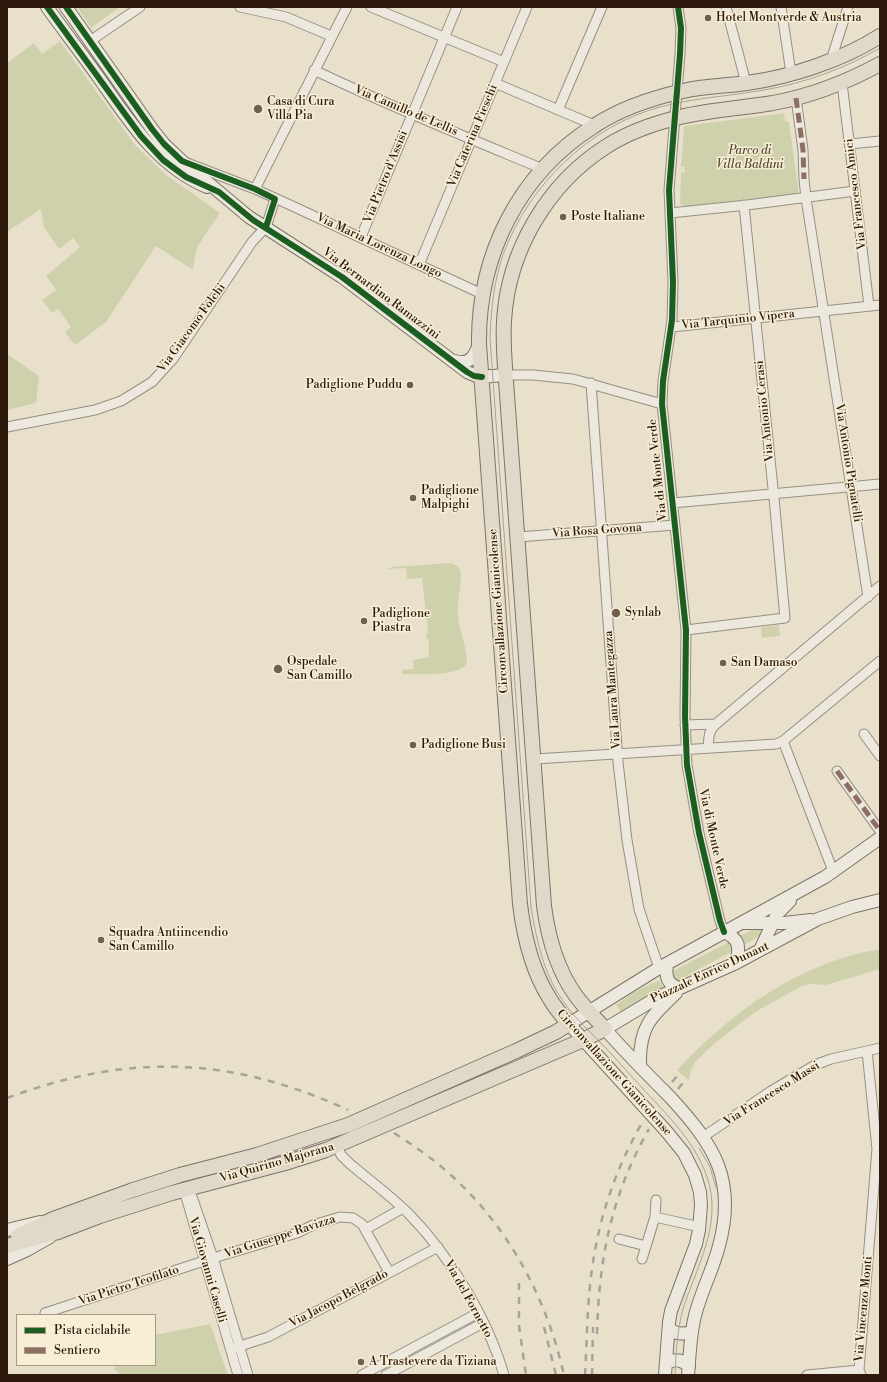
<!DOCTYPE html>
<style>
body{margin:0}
#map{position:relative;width:887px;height:1382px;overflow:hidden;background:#e9e0cc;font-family:"Libre Bodoni",serif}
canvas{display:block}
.frame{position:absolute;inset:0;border:8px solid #2d1a0c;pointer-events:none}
.legend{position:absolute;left:16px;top:1314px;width:140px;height:52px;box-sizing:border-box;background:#f8eed6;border:1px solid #a79985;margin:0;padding:5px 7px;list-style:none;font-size:12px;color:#2d1a0c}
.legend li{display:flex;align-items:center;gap:8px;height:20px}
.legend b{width:20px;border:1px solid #a79985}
</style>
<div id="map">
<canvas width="887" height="1382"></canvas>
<div class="frame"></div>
<ul class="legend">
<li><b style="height:5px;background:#1b5e20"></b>Pista ciclabile</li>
<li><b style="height:5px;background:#8d6e63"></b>Sentiero</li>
</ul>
</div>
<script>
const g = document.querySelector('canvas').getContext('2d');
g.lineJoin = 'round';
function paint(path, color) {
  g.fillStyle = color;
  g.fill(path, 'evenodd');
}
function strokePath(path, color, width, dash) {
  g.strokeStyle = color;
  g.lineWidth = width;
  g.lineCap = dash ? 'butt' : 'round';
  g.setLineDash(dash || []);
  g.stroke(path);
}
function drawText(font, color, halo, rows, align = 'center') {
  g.font = font + ' "Libre Bodoni",serif';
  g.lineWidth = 3;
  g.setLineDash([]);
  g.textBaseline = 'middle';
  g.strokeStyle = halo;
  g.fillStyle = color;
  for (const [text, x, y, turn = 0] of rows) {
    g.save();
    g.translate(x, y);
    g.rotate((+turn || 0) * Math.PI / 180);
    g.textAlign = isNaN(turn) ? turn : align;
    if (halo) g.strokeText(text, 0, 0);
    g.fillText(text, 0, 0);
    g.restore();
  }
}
paint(new Path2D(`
 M77,7H120L91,28Z
 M60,41L135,145L166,175L220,213L197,247L193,270L156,246L106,322L77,344L73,343L65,332L71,327L58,309L52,313L42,300L56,290L46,276L80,247L73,238L59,249L44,227L41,209L7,232V63L34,43L42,54Z
 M784,113L785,121L789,122L799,195L685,207L680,203L681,173L685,172L684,166L681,167L684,126Z
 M7,354L39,376L36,403L7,410Z
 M451,563L458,567L461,573C461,587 457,602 458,616C459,631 466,644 467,659C468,678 416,674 403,674L402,670L414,669L413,660L429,657V642L426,636L428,632L422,578L407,579L406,568L386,569L392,567Z
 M779,625L780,636L762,638L761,627Z
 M757,927L762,929L763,934L744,945L743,940L740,936Z
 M729,942L733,945V951L677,981L674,979L671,972Z
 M880,949V969L826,985L810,984L802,986L755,1012L716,1042L695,1062L690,1073L689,1081L677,1070C733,1011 798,963 880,949Z
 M659,980L664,989L623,1014L616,1005L636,991Z
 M210,1324L228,1375H121L114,1369L116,1365H155V1335Z`), '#cfd1ad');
const street = new Path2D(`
 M240,7L286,17L331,36
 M371,7L504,62
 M678,7L681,28L680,54L669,190L673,282L672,320L663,381L662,404L686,630L685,716L687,765L699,833L720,921L724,932
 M726,7L746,83
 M781,7L791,73
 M90,41L140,7
 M831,60L848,7
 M314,70C389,106 466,137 543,169
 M495,83L594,125
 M842,83L869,306
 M796,98L803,150L804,179L806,198L868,597
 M558,110L602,7
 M850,144L880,141
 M187,163L255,189L288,204L482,294
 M255,189L347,7
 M670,213L747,205L855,191
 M361,237L457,7
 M419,265L527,7
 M672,327L880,305
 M506,375H533L573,379L662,404
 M591,383L618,762L627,840L639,909L659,968
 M7,427L95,410L121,401L152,382L173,359L252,242L266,227L275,199
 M673,503L880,484
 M518,537L675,525
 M686,630L785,618L774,498L744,205
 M685,725L716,724
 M864,734L880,756
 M783,741L833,871
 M708,748C709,738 708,731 716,724L880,586
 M535,759L776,744L783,741L880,661
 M837,771L880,831
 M703,1137L771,1091L815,1065L831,1059L880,1048
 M337,1146L341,1155L349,1163C369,1180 391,1196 409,1214C450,1256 488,1319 504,1375
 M189,1188L213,1258L248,1375
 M184,1190L238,1375
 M655,1217L700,1227
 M366,1229L403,1208
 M619,1239L646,1246
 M642,1259L655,1217L656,1200
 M45,1313L210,1259L297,1233L313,1225L340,1217L353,1218L362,1224L389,1272
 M231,1349L268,1337L438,1247
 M362,1375L478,1313
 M386,1375L483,1323
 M807,1375L859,1370
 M861,1375L859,1370L877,1149L867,1051`);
const secondary = new Path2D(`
 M47,7C64,31 82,54 99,78C129,121 157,166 207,187
 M66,7L152,129L164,144L182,161L249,217L342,277L467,372L479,377L506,375
 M451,360C468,366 474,359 479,344
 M741,923H784L811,920
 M724,932C740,939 740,947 736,963
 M760,950L777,914L790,901
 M667,964C665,976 667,985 680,988
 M640,1065C639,1028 650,1017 676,993
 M7,1230L40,1222
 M7,1259L27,1250L50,1237
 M669,1329C676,1334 684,1335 692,1331
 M666,1363C675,1359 683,1359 689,1367
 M665,1375L669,1322L671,1311L696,1244L699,1230L701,1205L700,1192L695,1175L684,1153L667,1132L569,1024L659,968L825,877L880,838
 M688,1375C690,1354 690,1332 696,1312C702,1290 713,1269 719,1246C737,1179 714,1145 670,1097C648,1075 626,1053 605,1029L660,996L680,988L736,963L818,919L852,907L880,900`);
const primary = new Path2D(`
 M18,1236L53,1219L133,1190L180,1175L257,1155L348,1125L516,1051L556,1032L569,1024C562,1016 555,1008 550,999C532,971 524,937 520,904L479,344C478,256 518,174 594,126C621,108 652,98 683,91C704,86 726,86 747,83C791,77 842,60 880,36
 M7,1246L58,1232L100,1216L172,1193L285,1163L326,1150L583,1040L605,1029C595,1018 585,1008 576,996C558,971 548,937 544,906L505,367C504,352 503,337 504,321C508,251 547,184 607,146C629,132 655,123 680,117C710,110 742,108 773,103C811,96 847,82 880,64`);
strokePath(street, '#968f82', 11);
strokePath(secondary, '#7c7468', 14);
strokePath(primary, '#7c7468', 16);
strokePath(street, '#ece8de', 9);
strokePath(secondary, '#ece8de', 12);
strokePath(primary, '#e0d8c9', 14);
strokePath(new Path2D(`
 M699,1148L710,1167L716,1188
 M675,1375C676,1353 677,1331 683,1309C695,1271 717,1234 711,1193C704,1151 672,1120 644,1090C629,1074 615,1057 599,1041C586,1028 571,1014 561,998C543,972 536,937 531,907L490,338C491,309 494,281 503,255C528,186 589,126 660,107C694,98 730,96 764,90C805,83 844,69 880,48`), '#a8a299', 1);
strokePath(new Path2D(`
 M672,1082L680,1073
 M678,1089L686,1079
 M7,1098C128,1053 231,1056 348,1110
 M394,1133C411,1144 428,1155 444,1169C506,1222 546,1295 564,1375
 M519,1283V1326L526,1375
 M544,1327L556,1375
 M597,1334C599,1258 611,1196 649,1129
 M585,1375C587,1340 587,1304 592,1269C599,1217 616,1168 642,1123
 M592,1375L593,1327`), '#a8a299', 2.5, [7, 7]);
strokePath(new Path2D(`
 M796,98L803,150L804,179
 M837,771L880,831`), '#8d6e63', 5, [10, 5]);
strokePath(new Path2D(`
 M47,7L141,136L163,160L186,177L219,192L253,220L342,277L467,372L474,376L482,377
 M66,7L152,129L164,144L182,161L255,189L275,199L266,227
 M678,7L681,28L680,54L669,190L673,282L672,320L663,381L662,404L686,630L685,716L687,765L699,833L720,921L724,932`), '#1b5e20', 6);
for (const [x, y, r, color] of [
 [708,18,4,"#6f5f4f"],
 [258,109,5,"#6f5f4f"],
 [563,217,4,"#6f5f4f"],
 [410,385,4,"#6f5f4f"],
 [413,498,4,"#6f5f4f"],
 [616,613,5,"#6f5f4f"],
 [364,621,4,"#6f5f4f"],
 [723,663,4,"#6f5f4f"],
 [278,669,5,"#6f5f4f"],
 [413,745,4,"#6f5f4f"],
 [101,940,4,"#6f5f4f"],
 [361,1362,4,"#6f5f4f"]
]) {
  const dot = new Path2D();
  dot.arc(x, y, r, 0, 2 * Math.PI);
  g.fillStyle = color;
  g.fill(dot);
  strokePath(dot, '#f8eed6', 1.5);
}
drawText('12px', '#2d1a0c', '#f8eed6', [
 ["Hotel Montverde & Austria",716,18],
 ["Casa di Cura",267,102],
 ["Villa Pia",267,116],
 ["Poste Italiane",571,217],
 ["Padiglione Puddu",402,385,"right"],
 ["Padiglione",421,491],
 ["Malpighi",421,505],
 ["Synlab",625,613],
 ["Padiglione",372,614],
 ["Piastra",372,628],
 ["Ospedale",287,662],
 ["San Camillo",287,676],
 ["San Damaso",731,663],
 ["Padiglione Busi",421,745],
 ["Squadra Antiincendio",109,933],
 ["San Camillo",109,947],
 ["A Trastevere da Tiziana",369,1362]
], 'left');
drawText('12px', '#2d1a0c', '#f8eed6', [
 ["Via Camillo de Lellis",406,111,23],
 ["Via Caterina Fieschi",473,136,-67],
 ["Via Pietro d'Assisi",386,177,-68],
 ["Via Francesco Amici",856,194,-97],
 ["Via Maria Lorenza Longo",379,246,25],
 ["Via Bernardino Ramazzini",381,294,37],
 ["Via Tarquinio Vipera",738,320,-6],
 ["Via Giacomo Folchi",192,328,-54],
 ["Via Antonio Cerasi",765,411,-96],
 ["Via Antonio Pignatelli",848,463,81],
 ["Via di Monte Verde",658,470,-96],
 ["Via Rosa Govona",597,531,-4],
 ["Circonvallazione Gianicolense",499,611,-94],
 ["Via Laura Mantegazza",613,690,-94],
 ["Via di Monte Verde",713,839,78],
 ["Piazzale Enrico Dunant",710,973,-25],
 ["Circonvallazione Gianicolense",614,1073,48],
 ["Via Francesco Massi",772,1094,-32],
 ["Via Quirino Majorana",277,1163,-16],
 ["Via Giuseppe Ravizza",280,1237,-18],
 ["Via Giovanni Caselli",207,1270,74],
 ["Via Pietro Teofilato",129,1286,-18],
 ["Via Jacopo Belgrado",339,1299,-28],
 ["Via del Fornetto",468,1299,61],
 ["Via Vincenzo Monti",864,1309,-85]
]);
drawText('italic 12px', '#574d34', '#f8eed6', [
 ["Parco di",750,151],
 ["Villa Baldini",750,165]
]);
</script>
